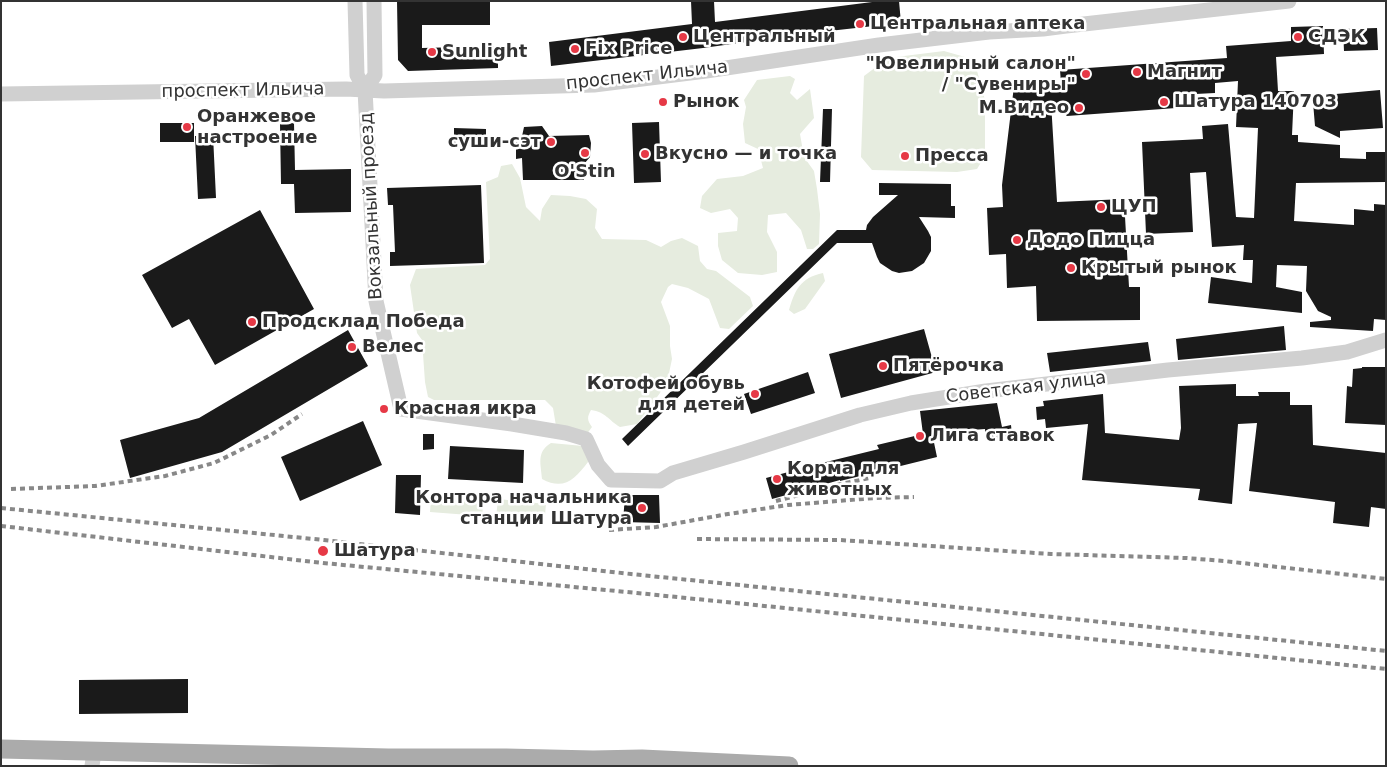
<!DOCTYPE html>
<meta charset="utf-8">
<style>
body{margin:0}
#map{position:relative;width:1387px;height:767px;overflow:hidden;background:#fff;font-family:"DejaVu Sans",sans-serif}
canvas{display:block}
.frame{position:absolute;inset:0;border:2px solid #333;pointer-events:none}
</style>
<div id="map">
<canvas width="1387" height="767"></canvas>
<div class="frame"></div>
</div>
<script>
const g = document.querySelector('canvas').getContext('2d');
g.lineJoin = 'round';
function paint(path, color) {
  g.fillStyle = color;
  g.fill(path, 'evenodd');
}
function strokePath(path, color, width, dash) {
  g.strokeStyle = color;
  g.lineWidth = width;
  g.lineCap = dash ? 'butt' : 'round';
  g.setLineDash(dash || []);
  g.stroke(path);
}
function drawText(font, color, halo, rows, align = 'center') {
  g.font = font + ' "DejaVu Sans",sans-serif';
  g.lineWidth = 5;
  g.setLineDash([]);
  g.textBaseline = 'middle';
  g.strokeStyle = halo;
  g.fillStyle = color;
  for (const [text, x, y, turn = 0] of rows) {
    g.save();
    g.translate(x, y);
    g.rotate((+turn || 0) * Math.PI / 180);
    g.textAlign = isNaN(turn) ? turn : align;
    if (halo) g.strokeText(text, 0, 0);
    g.fillText(text, 0, 0);
    g.restore();
  }
}
paint(new Path2D(`
 M944,51L965,57L976,67L985,100V156L977,169L957,172L872,170L861,157L864,76L888,58Z
 M790,76L795,79L790,93L797,100L810,89L814,118L800,134L804,157L814,171L817,189L820,214L819,244L813,249H807L801,230L786,213L768,215L767,232L777,252V272L762,275L738,273L722,260L718,246V233L737,231L738,218L730,209L711,213L700,208L702,196L717,179L743,176L763,168L758,149L745,143L743,124L746,107L744,100L757,80Z
 M512,164L520,178L526,207L540,221L542,209L551,195L570,196L586,199L597,209L595,228L602,239L646,240L661,247L671,241L682,238L698,246L700,261L707,269L716,271L750,297L753,306L729,329L720,328L709,299L688,288L672,284L668,287L661,302L670,326V346L672,359L668,378L666,379L660,393L637,424L620,427C608,420 606,412 591,410C587,417 587,420 592,427L586,435L556,426L553,408L545,400H434L428,397L425,382L422,340L417,333L410,285L416,269L485,265L490,259L486,182L498,177L501,166Z
 M823,273L825,281L805,309L794,314L789,310C795,290 800,278 823,273Z
 M551,443L583,446L588,449V462C575,479 564,491 542,479C541,464 536,452 551,443Z
 M452,494L484,497L482,516L430,512L431,498L451,500Z
 M498,499L546,504L545,515L543,517L496,518Z`), '#e6ecdf');
paint(new Path2D(`
 M397,1H490V25H422V48L498,46V68L408,71L398,60Z
 M691,1H714L715,22L880,1H899L901,23L811,33L703,48L551,66L549,42L692,24Z
 M1323,26L1324,54L1276,57L1278,91H1294L1292,135H1298V142L1340,145V158L1366,159V152H1386V182L1296,183L1294,221L1354,225V209L1374,211V204L1386,205V320L1374,319L1373,331L1310,327V322L1331,320V317L1318,311L1306,291L1307,266L1277,265L1276,287L1302,292V313L1208,303L1211,277L1252,283L1253,260H1243L1244,245L1212,247L1206,172L1190,173L1193,232L1146,234L1142,142L1203,139L1202,126L1228,124L1236,217L1254,218L1258,128L1236,127L1238,81L1215,83V93L1176,95V108L1067,116L1051,102L1057,202L1124,199L1129,287H1140V320L1037,321L1036,286L1007,288L1006,254L989,255L987,208L1003,207L1002,185L1014,86L1061,83L1060,70L1227,58L1226,46L1291,41V27Z
 M1377,28L1378,50L1344,51L1343,29Z
 M1380,90L1383,128L1340,131V138L1315,126L1313,102L1325,95Z
 M823,109H832L830,182H820Z
 M659,122L661,182L634,183L632,123Z
 M160,123H194V142H160Z
 M294,123L295,170L351,169V212L295,213L294,184H281L280,124Z
 M542,126L549,136L589,135L591,143L590,157L584,164V180H523L522,158L516,159V142L521,141L524,127Z
 M454,128L486,129V146L454,145Z
 M213,135L216,198L198,199L195,136Z
 M879,183L951,184V206H955V218L919,217L928,231L931,237V251L924,263L912,271L899,273L892,271L880,263L877,257L872,243H837L628,446L622,439L837,230H866L867,225L873,217L898,195H879Z
 M481,185L484,263L390,266V252H395L393,205H388L387,188Z
 M260,210L314,309L215,365L189,319L172,328L142,275Z
 M1284,326L1286,350L1178,360L1176,339Z
 M924,329L936,372L841,398L829,354Z
 M348,330L368,366L222,452L130,478L120,440L199,418Z
 M1148,342L1151,361L1050,372L1047,353Z
 M1362,367H1386V425L1345,423L1347,386L1352,387L1353,369L1362,368Z
 M808,372L815,393L751,414L744,394Z
 M1236,384V396H1259L1258,392H1290V405H1312L1313,445L1386,453V509L1371,507L1369,527L1333,523L1335,502L1249,491L1257,423L1238,424L1232,504L1198,500L1200,489L1082,480L1088,424L1046,428L1045,419L1037,420L1036,407L1044,406L1043,401L1103,394L1105,433L1179,440L1181,428L1179,386Z
 M997,403L1002,427L1011,425L1012,435L986,441L985,429L932,433L937,457L840,481V480L772,499L766,478L822,463L879,449L877,445L923,434L920,411Z
 M363,421L382,465L300,501L281,457Z
 M423,434H434V449L423,450Z
 M450,446L524,450L523,483L448,479Z
 M396,475H421L420,515L395,513Z
 M625,495H659L660,523L623,522Z
 M188,679V713L79,714V680Z`), '#1a1a1a');
strokePath(new Path2D(`
 M355,1L357,75L365,90L376,301L401,409L512,424L566,433L586,439L598,465L611,480L660,481L673,473L744,452L860,415L911,403L986,391L1168,370L1302,358L1347,352L1386,340
 M365,90L375,75L374,1
 M1,94L346,89L384,91L594,85L706,71L879,45L989,32L1043,29L1066,26L1289,1
 M92,766L94,752`), '#d0d0d0', 15);
strokePath(new Path2D(`
 M1,749L388,758H506L593,760L642,759L789,766`), '#ababab', 19);
strokePath(new Path2D(`
 M11,489L95,486L165,476L214,463L271,435L302,414
 M776,501L841,484L870,478
 M1,508L324,540L631,574L1386,651
 M1,526L323,563L637,593L1386,669
 M609,530L656,527L728,514L788,505L875,498L914,497
 M697,539L840,540L1051,554L1186,558L1224,561L1386,579`), '#888', 4, [5, 4]);
for (const [x, y, r, color] of [
 [860,24,5,"#e63946"],
 [683,37,5,"#e63946"],
 [1298,37,5,"#e63946"],
 [575,49,5,"#e63946"],
 [432,52,5,"#e63946"],
 [1137,72,5,"#e63946"],
 [1086,74,5,"#e63946"],
 [663,102,5,"#e63946"],
 [1164,102,5,"#e63946"],
 [1079,108,5,"#e63946"],
 [187,127,5,"#e63946"],
 [551,142,5,"#e63946"],
 [585,153,5,"#e63946"],
 [645,154,5,"#e63946"],
 [905,156,5,"#e63946"],
 [1101,207,5,"#e63946"],
 [1017,240,5,"#e63946"],
 [1071,268,5,"#e63946"],
 [252,322,5,"#e63946"],
 [352,347,5,"#e63946"],
 [883,366,5,"#e63946"],
 [755,394,5,"#e63946"],
 [384,409,5,"#e63946"],
 [920,436,5,"#e63946"],
 [777,479,5,"#e63946"],
 [642,508,5,"#e63946"],
 [323,551,6,"#e63946"]
]) {
  const dot = new Path2D();
  dot.arc(x, y, r, 0, 2 * Math.PI);
  g.fillStyle = color;
  g.fill(dot);
  strokePath(dot, '#fff', 2);
}
drawText('bold 18px', '#333', '#fff', [
 ["Центральная аптека",870,24],
 ["Центральный",693,37],
 ["СДЭК",1308,37],
 ["Fix Price",585,49],
 ["Sunlight",442,52],
 ["\"Ювелирный салон\"",1076,64,"right"],
 ["/ \"Сувениры\"",1076,85,"right"],
 ["Магнит",1147,72],
 ["Рынок",673,102],
 ["Шатура 140703",1174,102],
 ["М.Видео",1069,108,"right"],
 ["Оранжевое",197,117],
 ["настроение",197,138],
 ["суши-сэт",541,142,"right"],
 ["Вкусно — и точка",655,154],
 ["Пресса",915,156],
 ["O'Stin",585,172,"center"],
 ["ЦУП",1111,207],
 ["Додо Пицца",1027,240],
 ["Крытый рынок",1081,268],
 ["Продсклад Победа",262,322],
 ["Велес",362,347],
 ["Пятёрочка",893,366],
 ["Котофей обувь",745,384,"right"],
 ["для детей",745,405,"right"],
 ["Красная икра",394,409],
 ["Лига ставок",930,436],
 ["Корма для",787,469],
 ["животных",787,490],
 ["Контора начальника",632,498,"right"],
 ["станции Шатура",632,519,"right"],
 ["Шатура",334,551]
], 'left');
drawText('18px', '#333', '#fff', [
 ["проспект Ильича",647,76,-6],
 ["проспект Ильича",243,91,-1],
 ["Вокзальный проезд",372,206,-93],
 ["Советская улица",1026,388,-7]
]);
</script>
